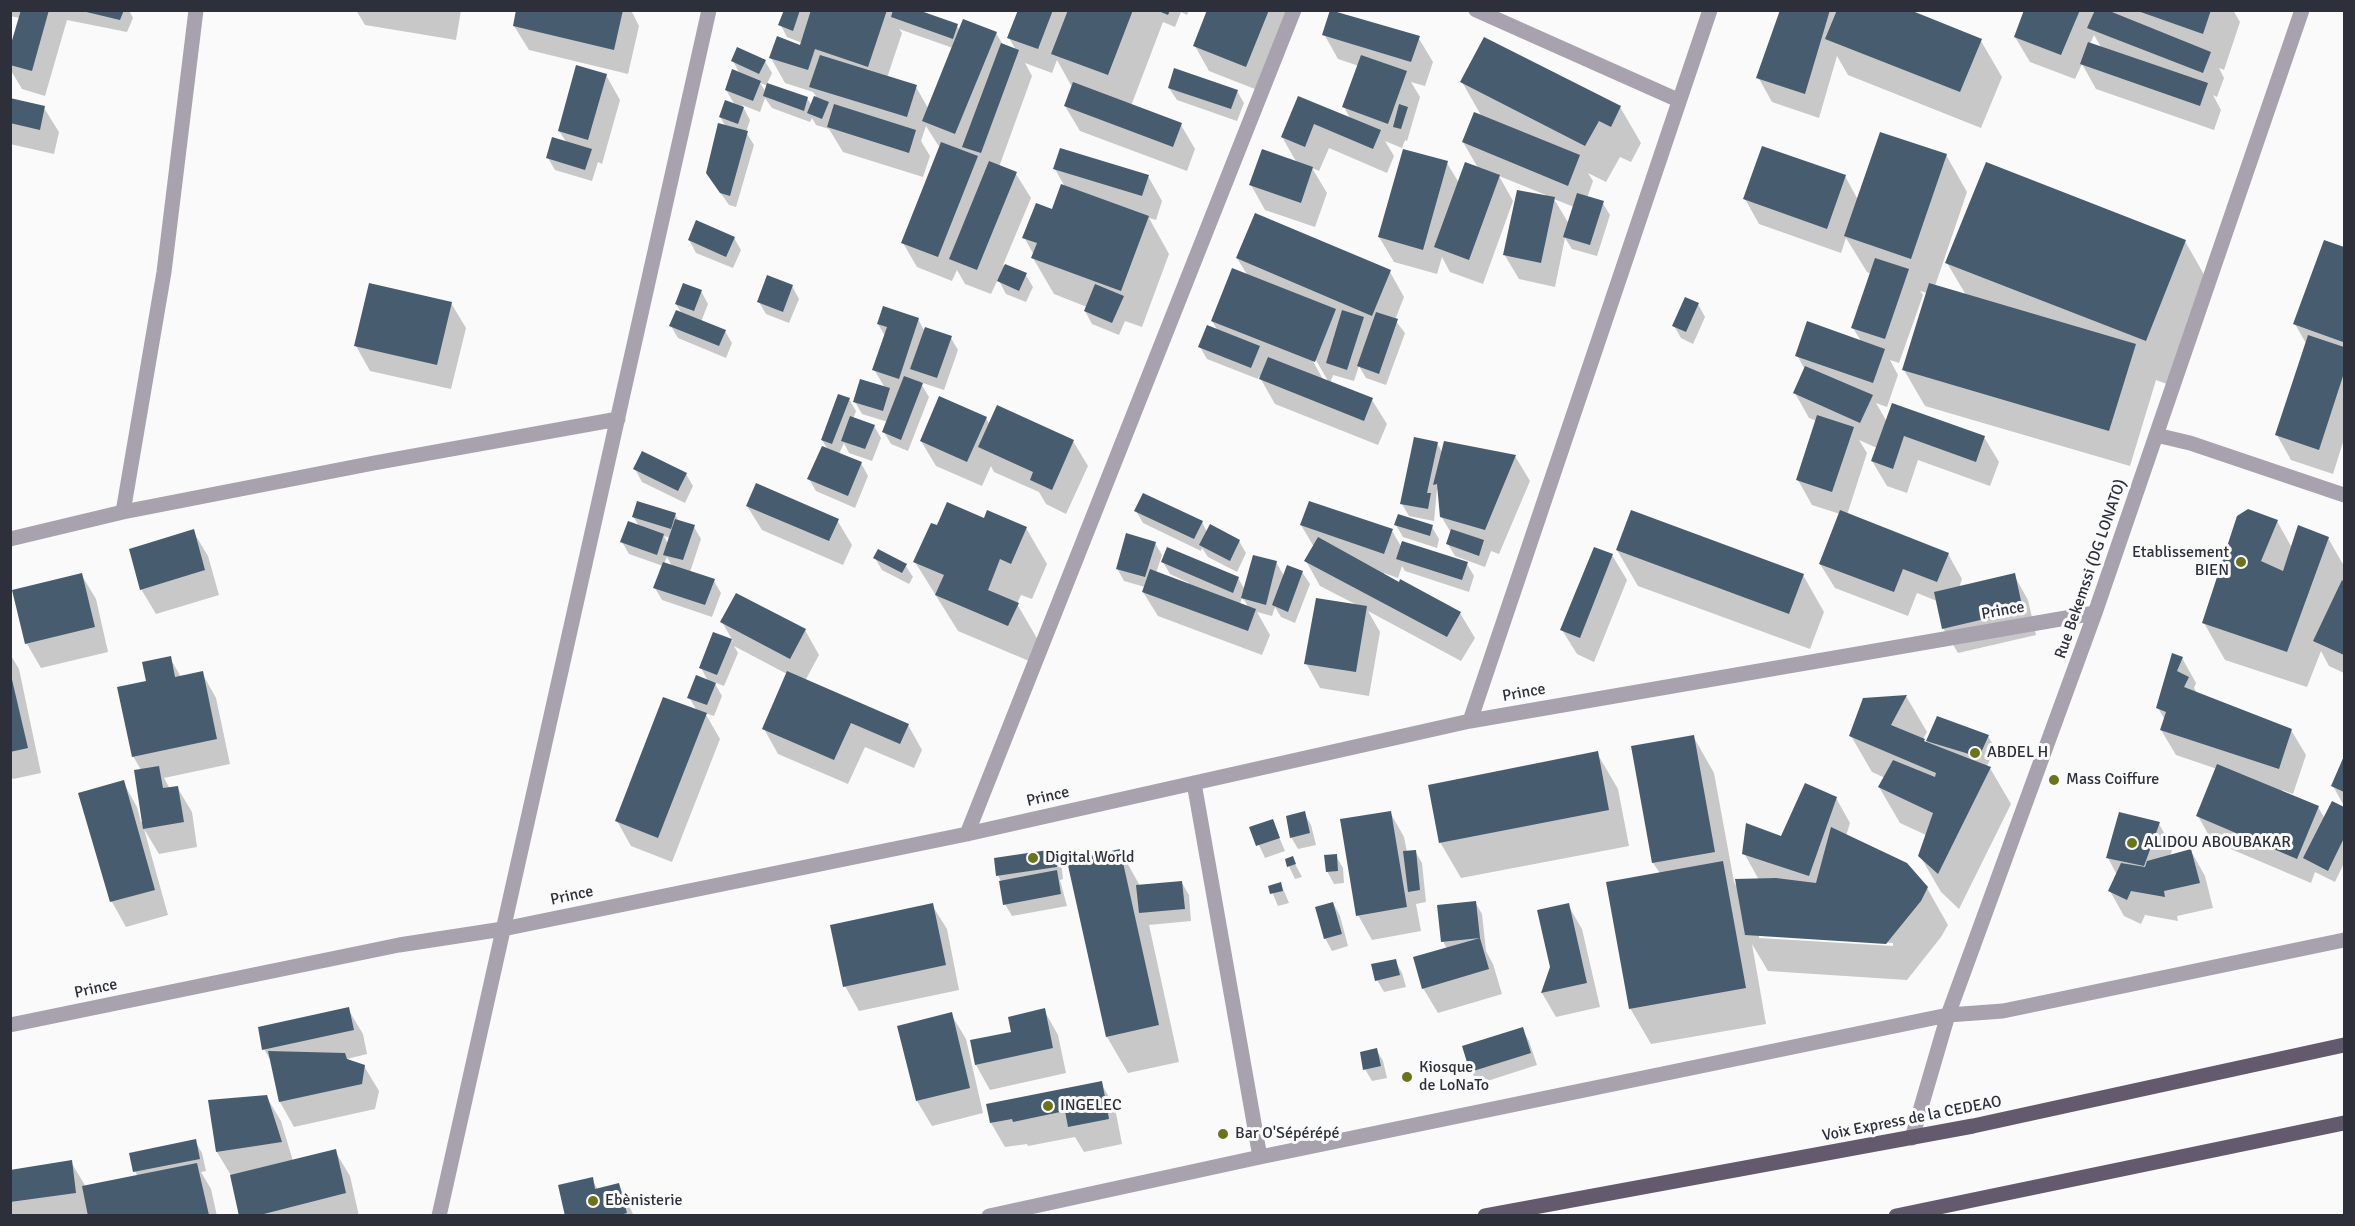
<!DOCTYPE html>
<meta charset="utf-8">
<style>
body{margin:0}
#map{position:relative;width:2355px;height:1226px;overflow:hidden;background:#fafafa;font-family:Signika,sans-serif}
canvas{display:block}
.frame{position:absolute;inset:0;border:12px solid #2d2f3a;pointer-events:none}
</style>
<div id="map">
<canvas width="2355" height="1226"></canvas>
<div class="frame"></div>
</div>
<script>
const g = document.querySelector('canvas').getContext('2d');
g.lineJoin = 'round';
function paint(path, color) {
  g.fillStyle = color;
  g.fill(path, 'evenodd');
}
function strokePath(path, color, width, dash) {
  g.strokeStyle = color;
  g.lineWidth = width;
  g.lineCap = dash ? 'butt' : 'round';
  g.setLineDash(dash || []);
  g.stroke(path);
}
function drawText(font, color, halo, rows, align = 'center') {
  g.font = font + ' Signika,sans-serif';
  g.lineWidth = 6;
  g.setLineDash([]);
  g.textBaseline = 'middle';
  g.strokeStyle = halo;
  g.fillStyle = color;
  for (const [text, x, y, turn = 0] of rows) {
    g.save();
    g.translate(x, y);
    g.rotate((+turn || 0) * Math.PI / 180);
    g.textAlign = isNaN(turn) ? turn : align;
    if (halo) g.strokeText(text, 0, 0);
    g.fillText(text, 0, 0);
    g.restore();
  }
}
paint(new Path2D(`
 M10,10H129L133,18L127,32L67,20L45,96L22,89L10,69V52L20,18L10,16Z
 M356,10H461L456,40L365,25Z
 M518,10H631L639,26L628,74L529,50L514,26Z
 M785,10H914L957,26L960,31L996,33L1003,45L1016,50L1009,38L1020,10H1189L1187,15L1181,12L1175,27L1163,22L1131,106L1181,125L1195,149L1187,171L1080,131L1065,106L1072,87L1057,60L1052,73L1025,63L1032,76L999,167L1016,174L1031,198L1003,265L1026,275L1033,287L1026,302L1006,294L998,279L991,294L965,284L957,270L952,281L917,267L903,243L941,147L938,145L926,126L921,141L930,156L923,177L843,152L829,129L816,125L812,118L810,122L772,108L765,98L760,112L742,105L750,120L746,132L754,145L736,207L729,205L715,185L726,127L720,117L735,105L726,90L740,74L733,61H765L772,73L767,84L807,98L812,106L816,96L813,92L785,83L771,58L801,47L802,43L787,37L780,24ZM899,29L953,48L928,108L916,87L887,78L902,33ZM760,83L768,86L766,92Z
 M1209,10H1293L1260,91L1209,71L1195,46Z
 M1782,10H1906L1981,41L2002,77L1981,128L1848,75L1837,56L1819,118L1772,102L1758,77Z
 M2026,10H2233L2240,22L2224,70L2219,68L2224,78L2217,97L2213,95L2221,110L2214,130L2096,89L2082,64L2075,79L2030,62L2015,37ZM2094,35L2101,47L2090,44Z
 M1324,34L1418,37L1433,62L1425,86L1411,82L1420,97L1407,141L1405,140L1402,148L1385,141L1394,156L1387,173L1329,148L1319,171L1312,168L1327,193L1315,227L1265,210L1251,185L1297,163L1282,137L1298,98L1351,120L1344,107L1359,66L1338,59Z
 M606,75L620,100L602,164L598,162L592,181L555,170L548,158L567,143L559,131Z
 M1462,82L1620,107L1641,143L1631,162L1620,157L1606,182L1588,173L1593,181L1587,198L1602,202L1610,215L1597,256L1572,249L1565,238L1555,287L1519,279L1504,254L1546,195L1499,176L1513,201L1483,284L1450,272L1442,257L1437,274L1394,262L1379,237L1447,163L1459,183L1478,168L1463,142L1482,117ZM1554,199L1574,207L1569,224Z
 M1169,88L1237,91L1244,103L1237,121L1177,100Z
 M10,100L44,108L59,132L54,154L10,144Z
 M1946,155L1967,192L1935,286L1966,295L1947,263L2185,241L2211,287L2172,386L2156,380L2130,466L1925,406L1904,370L1927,293L1920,291L1923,295L1899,363L1890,360L1898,375L1887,407L1876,403L1887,422L1984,437L1999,462L1990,486L1918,460L1907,493L1887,486L1872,461L1877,448L1859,440L1867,453L1847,515L1948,554L1962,579L1959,588L2014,575L2028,600L2036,635L1958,653L1943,628L1937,601L1917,593L1908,616L1835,588L1820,564L1840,514L1812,505L1798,480L1817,421L1809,418L1795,393L1805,370L1797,355L1861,341L1853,328L1871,274L1867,272L1846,238L1841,253L1759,224L1745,199L1845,176L1858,200Z
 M1055,169L1148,176L1162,201L1156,220L1149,218L1169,254L1142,327L1125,321L1119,335L1092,324L1085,311L1087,307L1054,294L1033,258L1034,255L1024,237L1053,211L1065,187Z
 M734,238L741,250L733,268L696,253L689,240Z
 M2325,242L2344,249V439L2333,474L2291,460L2277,435L2307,345L2295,324Z
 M1237,258L1390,272L1404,297L1395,320L1405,333L1386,385L1366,378L1359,366L1354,381L1333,375L1330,383L1372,400L1387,424L1378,445L1275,404L1259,376L1258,379L1207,359L1200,347L1218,331L1212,321L1248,276ZM1313,355L1328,381H1324L1310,356Z
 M792,286L799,299L789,323L766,314L759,302Z
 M701,291L708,304L701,322L725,331L732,343L726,358L678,338L671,326L682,314L676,304Z
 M451,303L466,328L451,389L370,371L356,346Z
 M1698,304L1705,317L1693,344L1681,338L1674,326Z
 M918,319L925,332L951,338L958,350L944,390L920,382L929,397L908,451L891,444L884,432L888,422L862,414L855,402L885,388L874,369L885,336L878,324Z
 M849,399L856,411L853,419L874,426L881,438L872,461L849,453L844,443L839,454L861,463L868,476L855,508L816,491L809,479L828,450L822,440Z
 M998,407L1073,441L1088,466L1066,514L1046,504L1039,492L994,472L991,466L982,486L936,466L921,441L986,418L990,425Z
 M1437,443L1442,452L1515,456L1530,481L1499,554L1491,551L1485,567L1455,556L1448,544L1451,533L1441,516L1440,494L1437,489L1434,521L1409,516L1402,504Z
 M635,469L686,474L693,486L685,503L642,482Z
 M747,506L837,520L852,545L843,565L762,530Z
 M1136,511L1202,522L1207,532L1239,541L1246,553L1237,572L1208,557L1202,548L1201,551L1143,523Z
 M675,514L679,522L694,527L701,539L690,572L714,581L721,593L712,617L662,600L655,588L663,566L629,554L622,542L639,526L633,516ZM664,536L670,538L668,544ZM667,557L672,566L664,564Z
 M985,520L1026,528L1047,564L1032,599L1021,595L1017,604L1038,640L1029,661L958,631L915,562L938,527Z
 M2277,521L2292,548L2328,538L2344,566V673L2329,666L2321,651L2307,687L2225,660L2204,623Z
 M1301,525L1392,531L1402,548L1467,564L1474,576L1469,592L1405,571L1402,566L1398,578L1384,573V575L1460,613L1475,638L1461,661L1368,611L1380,632L1369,696L1320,688L1306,663L1357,605L1320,586L1306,561L1314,547Z
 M1396,525L1432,527L1439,539L1437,548L1403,537Z
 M193,531L208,556L219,595L156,614L141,589Z
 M1155,543L1162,555L1156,573L1188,585L1189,583L1170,574L1163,562L1238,578L1245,590L1276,562L1284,576L1302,572L1310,584L1295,623L1281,617L1275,607L1272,616L1257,612L1270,635L1262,655L1158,616L1143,592L1145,587L1124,581L1117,568ZM1242,598L1245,601L1248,607L1240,604Z
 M1617,550L1803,575L1824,612L1810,649L1638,586Z
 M1612,555L1627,580L1594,662L1577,654L1562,630Z
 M875,558L905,565L913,577L909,584L882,570Z
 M81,574L96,599L108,652L41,668L27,644L14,591Z
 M722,622L805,630L819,655L805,681L908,725L922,750L914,768L865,747L848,784L778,754L764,729L787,674L734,646L738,653L724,686L714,682L722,696L714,716L705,713L720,739L672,862L631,846L617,821L697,711L689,697L708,681L701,668L714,634L733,641Z
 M10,654L19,669L41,773L13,779L10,775Z
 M170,658L181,677L202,673L216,698L230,764L164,778L170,789L177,787L192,812L197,847L159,854L144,829L168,915L126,927L112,902L80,794L123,782L137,807L141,822L144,821L141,770L133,756L148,682Z
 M2182,658L2196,683L2194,688L2197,693L2291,730L2306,755L2293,794L2282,790V792L2318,807L2325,819L2333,803L2344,809V863L2335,882L2315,872L2311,883L2212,841L2198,816L2217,769L2176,755L2161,730L2165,720L2158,708Z
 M1906,696L1927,732L1923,739L1926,744L1938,718L1988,736L1995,748L1987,766L1990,768L2011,804L1959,909L1941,892L1920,856L1926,835L1900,823L1879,787L1885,778L1872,772L1851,736Z
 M1693,736L1714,773L1734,882L1738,889L1759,880L1744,853L1782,837L1836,798L1850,823L1846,836L1927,888L1948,925L1941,937L1907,980L1768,971L1752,944L1766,1024L1651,1044L1630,1008L1660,873L1653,863L1633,747ZM1759,935L1893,943V946L1759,938Z
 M1597,753L1618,789L1629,846L1461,878L1440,842Z
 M2344,760V806L2333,786Z
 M1390,812L1404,837L1407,852L1415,851L1422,863L1426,902L1416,904L1421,931L1372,940L1358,915Z
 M1304,813L1311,825L1316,845L1298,849L1291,837Z
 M1272,821L1285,851L1265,858L1251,828Z
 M2159,824L2173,848L2170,856L2191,851L2205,876L2213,908L2177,916L2178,921L2145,915L2141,924L2124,916L2110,891L2117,875L2108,858Z
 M1054,850L1061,862L1063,879L1060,880L1067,906L1012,916L1005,904L1001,881L998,876Z
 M1120,850L1140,886L1182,883L1189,895L1191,921L1149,925L1179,1062L1128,1073L1107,1037L1069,862Z
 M1336,856L1343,868L1344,883L1334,884L1327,871Z
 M1292,858L1302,877L1295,879L1286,860Z
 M1281,884L1289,903L1278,906L1270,887Z
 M1475,902L1482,914L1486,951L1493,964L1502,994L1438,1013L1423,988L1447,949L1443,941Z
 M1333,903L1340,916L1348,946L1332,951L1325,938Z
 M932,905L947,929L959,990L859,1011L845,986Z
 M1568,905L1582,929L1600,1007L1556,1017L1542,993L1552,967Z
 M1395,961L1402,973L1406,987L1384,992L1377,980Z
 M348,1009L363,1034L367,1054L347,1059L364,1066L379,1091L375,1109L294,1127L280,1102L272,1063L264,1049Z
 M1044,1010L1058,1035L1066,1073L990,1090L976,1065L971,1042L1013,1033Z
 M951,1014L966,1039L983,1113L932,1126L917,1101L899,1027Z
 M1522,1029L1529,1041L1537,1065L1478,1084L1471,1071Z
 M1376,1049L1383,1061L1387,1078L1372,1081L1365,1069Z
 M1101,1083L1115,1108L1122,1144L1084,1152L1075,1137L1028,1146L1027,1144L1005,1147L991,1123Z
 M266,1096L281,1121L293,1161L335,1151L350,1176L359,1216H241L232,1177L217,1152Z
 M195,1141L202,1153L206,1171L201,1172L211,1189L217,1216H10V1171L71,1162L86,1187L138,1177L135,1171Z
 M592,1179L598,1190L619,1185L634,1216H567Z`), '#0003');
paint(new Path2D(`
 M21,10H49L32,71L10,65V47Z
 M78,10H124L120,20Z
 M516,10H623L614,50L513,26Z
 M784,10H800L793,31L778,25Z
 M811,10H887L868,67L815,49L808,70L769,58L777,36L800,45Z
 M893,10H918L958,24L953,39L891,17Z
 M1018,10H1053L1038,49L1007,38Z
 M1068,10H1133L1108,75L1051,54Z
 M1156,10H1170L1168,15Z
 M1207,10H1269L1246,67L1193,46Z
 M1330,10L1420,36L1411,62L1322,35Z
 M1780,10H1830L1805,94L1756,78Z
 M1837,10H1910L1982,39L1960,92L1825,39Z
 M2024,10H2080L2061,55L2014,37Z
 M2095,10H2107L2211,52L2203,73L2087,28Z
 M2135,10H2211L2203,34Z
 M963,19L997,32L955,134L922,121Z
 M1484,37L1621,106L1611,127L1599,121L1585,146L1460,82Z
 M2088,42L2208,83L2200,106L2080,64Z
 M1001,43L1019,50L981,153L962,147Z
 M737,47L766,60L759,74L731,61Z
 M820,55L917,85L907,117L809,87Z
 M1361,55L1407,71L1388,124L1342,107Z
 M576,65L607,74L588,140L558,131Z
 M1174,68L1238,90L1231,109L1168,88Z
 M732,69L761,81L753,101L725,90Z
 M1073,82L1182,123L1173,147L1064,106Z
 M767,83L808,97L804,111L763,96Z
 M814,96L829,102L822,119L807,113Z
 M1298,96L1381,130L1373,149L1314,124L1305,147L1281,137Z
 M10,98L45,106L40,130L10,123Z
 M725,100L744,107L738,124L719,117Z
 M834,104L916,130L909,153L827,127Z
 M1399,104L1408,107L1401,129L1393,127Z
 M1474,112L1580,155L1568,186L1462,142Z
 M718,123L748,131L730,196L720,193L706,173Z
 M1880,132L1947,154L1911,259L1844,236Z
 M552,137L592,149L585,170L546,158Z
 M941,142L978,156L938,257L901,243Z
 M1762,146L1846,175L1827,229L1743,199Z
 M1060,148L1149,175L1142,196L1053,169Z
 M1262,149L1313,167L1301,203L1249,185Z
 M1403,149L1448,161L1423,250L1378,237Z
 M989,161L1017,172L977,270L949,259Z
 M1465,162L1500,175L1469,260L1434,247Z
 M1986,162L2186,240L2146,341L1945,263Z
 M1061,184L1149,216L1121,291L1031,258L1037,243L1022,238L1036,203L1052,209Z
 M1517,190L1555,197L1541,263L1503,255Z
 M1577,193L1604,201L1590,245L1563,237Z
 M1255,213L1391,270L1372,316L1236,258Z
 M696,220L735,237L726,257L688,240Z
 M2324,240L2344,247V337L2343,342L2293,324Z
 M1875,258L1909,269L1885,339L1851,328Z
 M1005,264L1027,273L1019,291L997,281Z
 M1232,268L1336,309L1315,362L1211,321Z
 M767,275L793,285L783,312L757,302Z
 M369,283L452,302L437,365L354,346Z
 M683,283L702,290L694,311L675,304Z
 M1929,283L2136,344L2109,431L1902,370Z
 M1095,284L1124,296L1112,323L1084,311Z
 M1685,297L1699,303L1686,332L1672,326Z
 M883,306L919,318L899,379L872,370L887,327L877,324Z
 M676,310L726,330L719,346L669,326Z
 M1342,310L1364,317L1347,370L1326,363Z
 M1376,312L1398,319L1379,374L1357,366Z
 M1807,321L1885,349L1873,383L1795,356Z
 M1207,325L1260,346L1251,368L1198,347Z
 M925,327L952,336L937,378L910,369Z
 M2308,335L2344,347V373L2319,450L2275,435Z
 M1268,357L1373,398L1364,421L1259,379Z
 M1805,366L1873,395L1860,423L1793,393Z
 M904,376L923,383L901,440L882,432Z
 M860,379L890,388L883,411L853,402Z
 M838,394L850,398L832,444L821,440Z
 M939,396L987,417L967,462L920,441Z
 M1892,403L1985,436L1976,462L1904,436L1893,469L1871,461Z
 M997,405L1074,440L1052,490L1030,480L1033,472L978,447Z
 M1817,415L1854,427L1832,492L1796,480Z
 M850,416L875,425L865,449L841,441Z
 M1414,437L1438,442L1427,493H1431L1428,509L1400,504Z
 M1444,441L1516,455L1485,530L1440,517L1437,484L1433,485Z
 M822,446L862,462L848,496L807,479Z
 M642,451L687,473L678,491L633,469Z
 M756,483L839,519L829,541L746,506Z
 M1143,493L1203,521L1194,539L1134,511Z
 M637,501L676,513L671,529L632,517Z
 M1309,501L1393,529L1384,554L1300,525Z
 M947,502L984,518L987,510L1027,527L1011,564L1000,559L988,590L1019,603L1008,626L935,595L944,575L913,562L931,523L937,525Z
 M2248,509L2278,520L2261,561L2283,571L2298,525L2329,537L2287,652L2202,623L2237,516Z
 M1631,510L1804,574L1789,614L1616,550Z
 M1840,510L1949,553L1937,582L1903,569L1894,592L1819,564Z
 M1398,514L1433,525L1430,536L1394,525Z
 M675,519L695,525L683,560L663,555Z
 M628,521L664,534L657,555L620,542Z
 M1210,524L1240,540L1230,561L1199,545Z
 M194,529L205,570L140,590L129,549Z
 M1451,529L1484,540L1479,556L1446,544Z
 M1126,533L1156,542L1145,577L1116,569Z
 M1318,537L1399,582L1400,579L1461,612L1447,637L1304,561Z
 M1402,541L1468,562L1462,580L1396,559Z
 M1167,547L1239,577L1233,593L1161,562Z
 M1594,547L1613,554L1580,638L1560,630Z
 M878,549L907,564L902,573L873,558Z
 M1253,555L1277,561L1266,605L1241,598Z
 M663,562L715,579L705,605L653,588Z
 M1287,565L1303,571L1288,612L1272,605Z
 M1150,569L1256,609L1248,631L1142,592Z
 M82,573L95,627L25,644L12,590Z
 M2015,573L2023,610L1942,629L1934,592Z
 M2342,580L2344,582V655L2313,641Z
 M736,593L806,629L790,659L720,622Z
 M1316,598L1367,606L1356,672L1304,664Z
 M713,632L732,639L717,675L699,668Z
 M2172,653L2183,657L2177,671L2189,677L2184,687L2292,729L2279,769L2160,730L2166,712L2156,708Z
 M171,656L175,677L203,671L217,739L132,757L117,687L146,681L142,662Z
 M10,671L28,748L10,752Z
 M787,671L909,724L900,744L851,723L834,760L762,729Z
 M696,675L716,683L707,705L687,698Z
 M1907,695L1891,725L1925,739L1924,741L1991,767L1938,874L1918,856L1933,813L1878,787L1893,760L1935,777L1936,773L1849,736L1863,698Z
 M663,697L707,713L658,838L615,821Z
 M1937,716L1989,735L1979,757L1926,741Z
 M1694,735L1715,852L1652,863L1631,746Z
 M1598,751L1609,810L1439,843L1428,785Z
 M2344,756V792L2331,786Z
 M2217,764L2319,806L2297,859L2196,816Z
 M159,766L163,788L178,786L184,822L143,829L134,770Z
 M124,780L155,890L110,902L78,793Z
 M1805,783L1837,797L1809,876L1742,854L1746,823L1781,836Z
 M2332,801L2344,807V838L2328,871L2303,858Z
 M1305,811L1310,833L1290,838L1286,816Z
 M1391,811L1407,907L1356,916L1340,819Z
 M2119,812L2160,822L2144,866L2106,858Z
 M1273,819L1280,838L1256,846L1249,827Z
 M1831,827L1907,863L1928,887L1921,901L1886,944L1745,935L1735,879L1776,878L1816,883Z
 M1055,849L1057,867L996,876L994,858Z
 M1120,849L1159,1025L1106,1037L1067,861Z
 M2191,849L2200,883L2164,891L2165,897L2131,891L2127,900L2108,891L2121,863L2145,867L2147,861Z
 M1416,850L1420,890L1408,892L1403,851Z
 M1337,854L1338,871L1326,872L1324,855Z
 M1293,856L1296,864L1287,867L1285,859Z
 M1723,861L1746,988L1629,1009L1606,882Z
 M1057,870L1061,894L1003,905L999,881Z
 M1182,881L1185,909L1139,913L1136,885Z
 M1281,882L1283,891L1270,894L1268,886Z
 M1476,901L1480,938L1489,969L1422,989L1413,957L1480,938L1441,942L1437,905Z
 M1333,902L1342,934L1324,939L1315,907Z
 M933,903L946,965L843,987L830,925Z
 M1569,903L1587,983L1541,993L1550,967L1537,910Z
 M1396,959L1400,975L1375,981L1371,964Z
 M349,1007L354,1030L262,1050L258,1027Z
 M1045,1008L1053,1048L975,1065L970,1040L1011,1032L1008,1017Z
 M952,1012L970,1088L916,1101L897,1026Z
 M1523,1027L1531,1053L1470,1072L1462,1046Z
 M1377,1048L1381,1066L1363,1070L1360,1052Z
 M268,1051L345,1053L347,1059L365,1065L362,1084L279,1102Z
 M1102,1081L1109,1119L1068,1127L1065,1111L1013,1122L1012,1119L990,1123L986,1104Z
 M267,1095L282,1142L216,1152L208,1100Z
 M196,1139L200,1159L133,1172L129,1153Z
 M336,1149L346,1193L256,1216H239L230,1175Z
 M72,1160L76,1193L10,1202V1170Z
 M197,1163L209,1215L88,1216L82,1186Z
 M593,1177L595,1189L619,1183L627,1213L616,1216H565L558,1185Z`), '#475c6f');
strokePath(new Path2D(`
 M1476,10L1678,100
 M2156,435L2190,443L2344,495
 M123,512L164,272L196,10
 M10,539L123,512L374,463L618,419
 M1470,721L1710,10
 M1194,783L1260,1157
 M967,834L1294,10
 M10,1025L399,945L503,929L967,834L1470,721L2095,613
 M1912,1138L1948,1015L2095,613L2302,10
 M439,1216L709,10
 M989,1216L1260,1157L1948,1015L2003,1011L2344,940`), '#a8a2ae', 15);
strokePath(new Path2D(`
 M1485,1216L1973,1126L2344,1045
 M1896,1216L2344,1123`), '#645a6e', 15);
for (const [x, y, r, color] of [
 [2241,562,6,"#6b741d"],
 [1975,753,6,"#6b741d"],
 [2054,780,6,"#6b741d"],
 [2132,843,6,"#6b741d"],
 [1033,858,6,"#6b741d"],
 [1407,1077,6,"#6b741d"],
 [1048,1106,6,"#6b741d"],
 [1223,1134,6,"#6b741d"],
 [593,1201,6,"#6b741d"]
]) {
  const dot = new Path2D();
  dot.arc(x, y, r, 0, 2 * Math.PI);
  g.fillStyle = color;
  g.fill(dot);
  strokePath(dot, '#fafafa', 2);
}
drawText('16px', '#2d2f3a', '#fafafa', [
 ["Etablissement",2229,553,"right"],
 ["BIEN",2229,571,"right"],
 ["ABDEL H",1987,753],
 ["Mass Coiffure",2066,780],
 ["ALIDOU ABOUBAKAR",2144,843],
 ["Digital World",1045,858],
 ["Kiosque",1419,1068],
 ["de LoNaTo",1419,1086],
 ["INGELEC",1060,1106],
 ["Bar O'Sépérépé",1235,1134],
 ["Ebènisterie",605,1201]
], 'left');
drawText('16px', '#2d2f3a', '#fafafa', [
 ["Rue Bekemssi (DG LONATO)",2091,569,-71],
 ["Prince",2003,611,-10],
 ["Prince",1524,693,-10],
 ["Prince",1048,797,-13],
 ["Prince",572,896,-12],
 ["Prince",96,989,-12],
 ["Voix Express de la CEDEAO",1912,1119,-11]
]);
</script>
